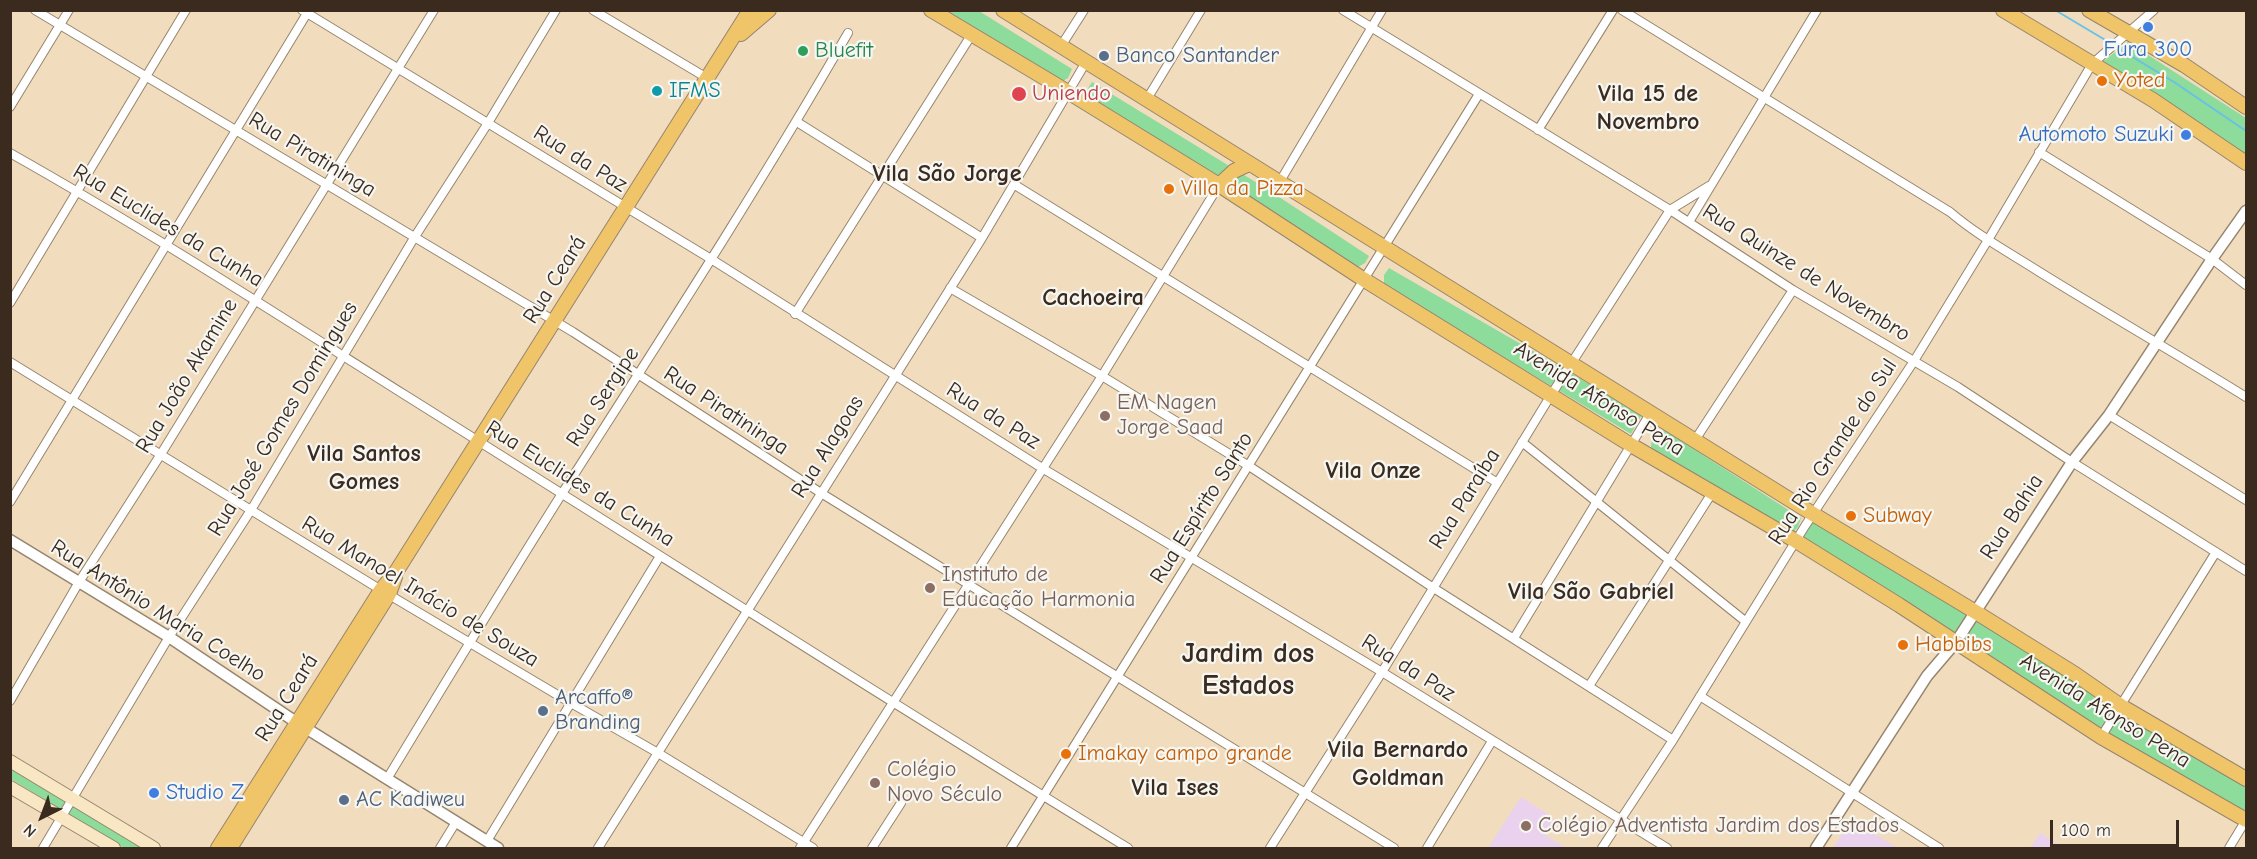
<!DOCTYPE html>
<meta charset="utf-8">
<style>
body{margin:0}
#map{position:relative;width:2257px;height:859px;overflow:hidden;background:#f1ddbe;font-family:"Comic Neue",sans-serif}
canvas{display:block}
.frame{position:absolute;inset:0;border:12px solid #3b2a1e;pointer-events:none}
.north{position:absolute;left:12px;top:787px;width:60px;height:60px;-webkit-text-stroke:4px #f6f6f2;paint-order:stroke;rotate:222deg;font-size:16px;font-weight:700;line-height:24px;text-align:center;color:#3b2a1e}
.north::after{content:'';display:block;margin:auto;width:21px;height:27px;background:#3b2a1e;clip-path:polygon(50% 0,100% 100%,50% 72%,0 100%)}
.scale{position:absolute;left:2050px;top:820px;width:129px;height:27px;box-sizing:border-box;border:3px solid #3b2a1e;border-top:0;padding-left:8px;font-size:18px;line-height:21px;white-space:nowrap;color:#3b2a1e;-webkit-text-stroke:4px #f6f6f2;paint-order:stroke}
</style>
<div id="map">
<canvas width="2257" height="859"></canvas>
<div class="frame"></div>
<div class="north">N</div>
<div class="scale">100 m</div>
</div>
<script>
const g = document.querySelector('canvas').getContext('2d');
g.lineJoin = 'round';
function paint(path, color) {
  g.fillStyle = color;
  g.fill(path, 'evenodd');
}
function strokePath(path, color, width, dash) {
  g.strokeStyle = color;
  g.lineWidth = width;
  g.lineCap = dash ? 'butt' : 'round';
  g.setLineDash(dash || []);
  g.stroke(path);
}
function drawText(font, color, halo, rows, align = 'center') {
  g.font = font + ' "Comic Neue",sans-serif';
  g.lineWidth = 4.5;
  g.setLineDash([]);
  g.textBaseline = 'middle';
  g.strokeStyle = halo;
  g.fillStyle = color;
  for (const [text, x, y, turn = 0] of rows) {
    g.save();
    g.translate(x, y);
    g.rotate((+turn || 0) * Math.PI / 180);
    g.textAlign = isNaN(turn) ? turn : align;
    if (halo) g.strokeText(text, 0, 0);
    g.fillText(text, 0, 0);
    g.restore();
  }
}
paint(new Path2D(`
 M1521,797L1554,818L1544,834L1566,848H1488Z
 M1851,820L1898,848H1833Z
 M2040,833L2066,848H2030Z`), '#ead1ed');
paint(new Path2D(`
 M941,11H979L1072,69L1068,78L1063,81Z
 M2128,42L2246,118V156L2101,63Z
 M1092,82L1267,189L1369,256L1365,263L1358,267L1294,230L1081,99Z
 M1389,268L1566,370L1641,416L1631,434L1384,285V275Z
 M1664,430L1801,518L1798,527L1791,535L1651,449C1651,438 1654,435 1664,430Z
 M1813,514L2246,779V820L1796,541Z
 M10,766L145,848H124L11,779Z`), '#8ddc9b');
strokePath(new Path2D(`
 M2055,10L2112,44
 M2116,47L2174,82L2246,131`), '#69c1e6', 2);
const minor = new Path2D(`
 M35,10L573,332L821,493L1394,848
 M302,10L711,259L1042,468L1382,672L1667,848
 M593,10L707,78
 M1343,10L1670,210L1793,290L1958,387L2072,462L2246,571
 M1622,10L1950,212C1977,235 2008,252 2038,271C2107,314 2177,354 2246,397
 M1061,46L1084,10
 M1147,99L1201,10
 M10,107L69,10
 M797,122L982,238
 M1538,130L1613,10
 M2039,152L2212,259L2246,285
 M10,153C145,229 275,313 405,395C646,546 886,700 1128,848
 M1279,183L1382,10
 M1015,185L1496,482
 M1689,222L1817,10
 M950,288L1102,376L1249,466L1432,587L1673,740
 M10,303L186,10
 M795,314L972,34
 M10,362L381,590L571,703L658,753L813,848
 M2109,415L2246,500
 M1695,440L1793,290
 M1522,442L1745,621
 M10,502L309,10
 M1514,638L1651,412
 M1589,686L1712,493
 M1700,696L1939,848
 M10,701L79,582L161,454L434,10
 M2101,737L2216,552
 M387,779C445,683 503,587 563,492C660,340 758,189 848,33
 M487,841L660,556
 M43,848L169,637L251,510L414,238L488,123L556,10
 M440,848L456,822
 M598,848L982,238L1086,62
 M800,848L1102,376L1219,185
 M872,848L901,803
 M1011,848L1479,94
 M1270,848L1382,672L1551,395L1670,210L1709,186
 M1427,848L1492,741
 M1602,848L1673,740L1805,526L1914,361L1988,240L2092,64L2154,10
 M2229,848L2246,820`);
const tertiary = new Path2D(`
 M10,540L169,637L296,722L498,848
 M1816,848L1927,676L1956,642L2072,462L2109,415L2212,259L2246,211`);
const secondary = new Path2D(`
 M10,761L154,848
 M10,787L114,848`);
const primary = new Path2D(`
 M931,10L1068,92L1219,185L1363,279L1631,445L1796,541L1899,605L2101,737L2246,820
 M1003,10L1813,514L1974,611L2075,674L2121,706L2246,779
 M2003,10L2153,100L2246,163
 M2089,10L2184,65L2246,107
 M741,34L769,10
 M1219,185L1234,171L1249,164
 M218,848L381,590L396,572L750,10
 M230,848L389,594L395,577`);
strokePath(minor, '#96846e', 10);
strokePath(tertiary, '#96846e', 13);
strokePath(secondary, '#96846e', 14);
strokePath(primary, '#96846e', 16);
strokePath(minor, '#fff', 8);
strokePath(tertiary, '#fff', 10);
strokePath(secondary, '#f9e7c3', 12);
strokePath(primary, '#f0c469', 14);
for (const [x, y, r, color] of [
 [2148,27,6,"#3f7fe0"],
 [803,51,6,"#2e9e5b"],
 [1104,56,6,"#5c6f8a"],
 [2102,81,6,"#e8710a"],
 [657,91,6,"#0f9aa8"],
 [1019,94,8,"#e0444e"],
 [2186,135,6,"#3f7fe0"],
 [1169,189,6,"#e8710a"],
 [1105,416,6,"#8d6e63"],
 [1851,516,6,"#e8710a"],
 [930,588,6,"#8d6e63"],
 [1903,645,6,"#e8710a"],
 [543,711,6,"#5c6f8a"],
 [1066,754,6,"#e8710a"],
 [875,783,6,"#8d6e63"],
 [154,793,6,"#3f7fe0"],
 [344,800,6,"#5c6f8a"],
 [1526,826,6,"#8d6e63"]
]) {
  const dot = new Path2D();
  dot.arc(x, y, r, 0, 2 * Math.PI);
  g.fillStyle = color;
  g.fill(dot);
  strokePath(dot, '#f6f6f2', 2);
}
drawText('22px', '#366cbe', '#f6f6f2', [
 ["Fura 300",2148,50],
 ["Automoto Suzuki",2174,135,"right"],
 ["Studio Z",166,793,"left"]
]);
drawText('22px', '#27864d', '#f6f6f2', [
 ["Bluefit",815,51]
], 'left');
drawText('22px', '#4e5e75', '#f6f6f2', [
 ["Banco Santander",1116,56],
 ["Arcaffo®",555,698],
 ["Branding",555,723],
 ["AC Kadiweu",356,800]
], 'left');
drawText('22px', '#c56008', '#f6f6f2', [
 ["Yoted",2114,81],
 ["Villa da Pizza",1181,189],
 ["Subway",1863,516],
 ["Habbibs",1915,645],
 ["Imakay campo grande",1078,754]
], 'left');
drawText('22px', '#0d838f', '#f6f6f2', [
 ["IFMS",669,91]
], 'left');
drawText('22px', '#be3a42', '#f6f6f2', [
 ["Uniendo",1032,94]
], 'left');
drawText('22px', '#3b2a1e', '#f6f6f2', [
 ["Rua Piratininga",312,155,31],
 ["Rua da Paz",580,159,32],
 ["Rua Euclides da Cunha",168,226,31],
 ["Rua Quinze de Novembro",1806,273,32],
 ["Rua Ceará",555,280,-58],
 ["Rua João Akamine",187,376,-59],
 ["Rua Sergipe",603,397,-57],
 ["Avenida Afonso Pena",1599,399,32],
 ["Rua Piratininga",726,411,33],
 ["Rua da Paz",993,416,32],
 ["Rua José Gomes Domingues",283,419,-59],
 ["Rua Alagoas",828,447,-58],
 ["Rua Rio Grande do Sul",1833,452,-57],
 ["Rua Euclides da Cunha",580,484,32],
 ["Rua Paraíba",1465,499,-58],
 ["Rua Espírito Santo",1202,508,-58],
 ["Rua Bahia",2012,517,-57],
 ["Rua Manoel Inácio de Souza",420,592,31],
 ["Rua Antônio Maria Coelho",158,611,32],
 ["Rua da Paz",1408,668,32],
 ["Rua Ceará",287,698,-58],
 ["Avenida Afonso Pena",2105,711,32]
]);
drawText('22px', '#785e54', '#f6f6f2', [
 ["EM Nagen",1117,403],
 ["Jorge Saad",1117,428],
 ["Instituto de",942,575],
 ["Educação Harmonia",942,600],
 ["Colégio",887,770],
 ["Novo Século",887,795],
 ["Colégio Adventista Jardim dos Estados",1538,826]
], 'left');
drawText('bold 24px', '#3b2a1e', '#f6f6f2', [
 ["Vila 15 de",1648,94],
 ["Novembro",1648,122],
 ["Vila São Jorge",947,174],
 ["Cachoeira",1093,298],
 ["Vila Santos",364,454],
 ["Gomes",364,482],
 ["Vila Onze",1373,471],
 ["Vila São Gabriel",1591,592],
 ["Vila Bernardo",1398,750],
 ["Goldman",1398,778],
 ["Vila Ises",1175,788]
]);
drawText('bold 28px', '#3b2a1e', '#f6f6f2', [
 ["Jardim dos",1248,654],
 ["Estados",1248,686]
]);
</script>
